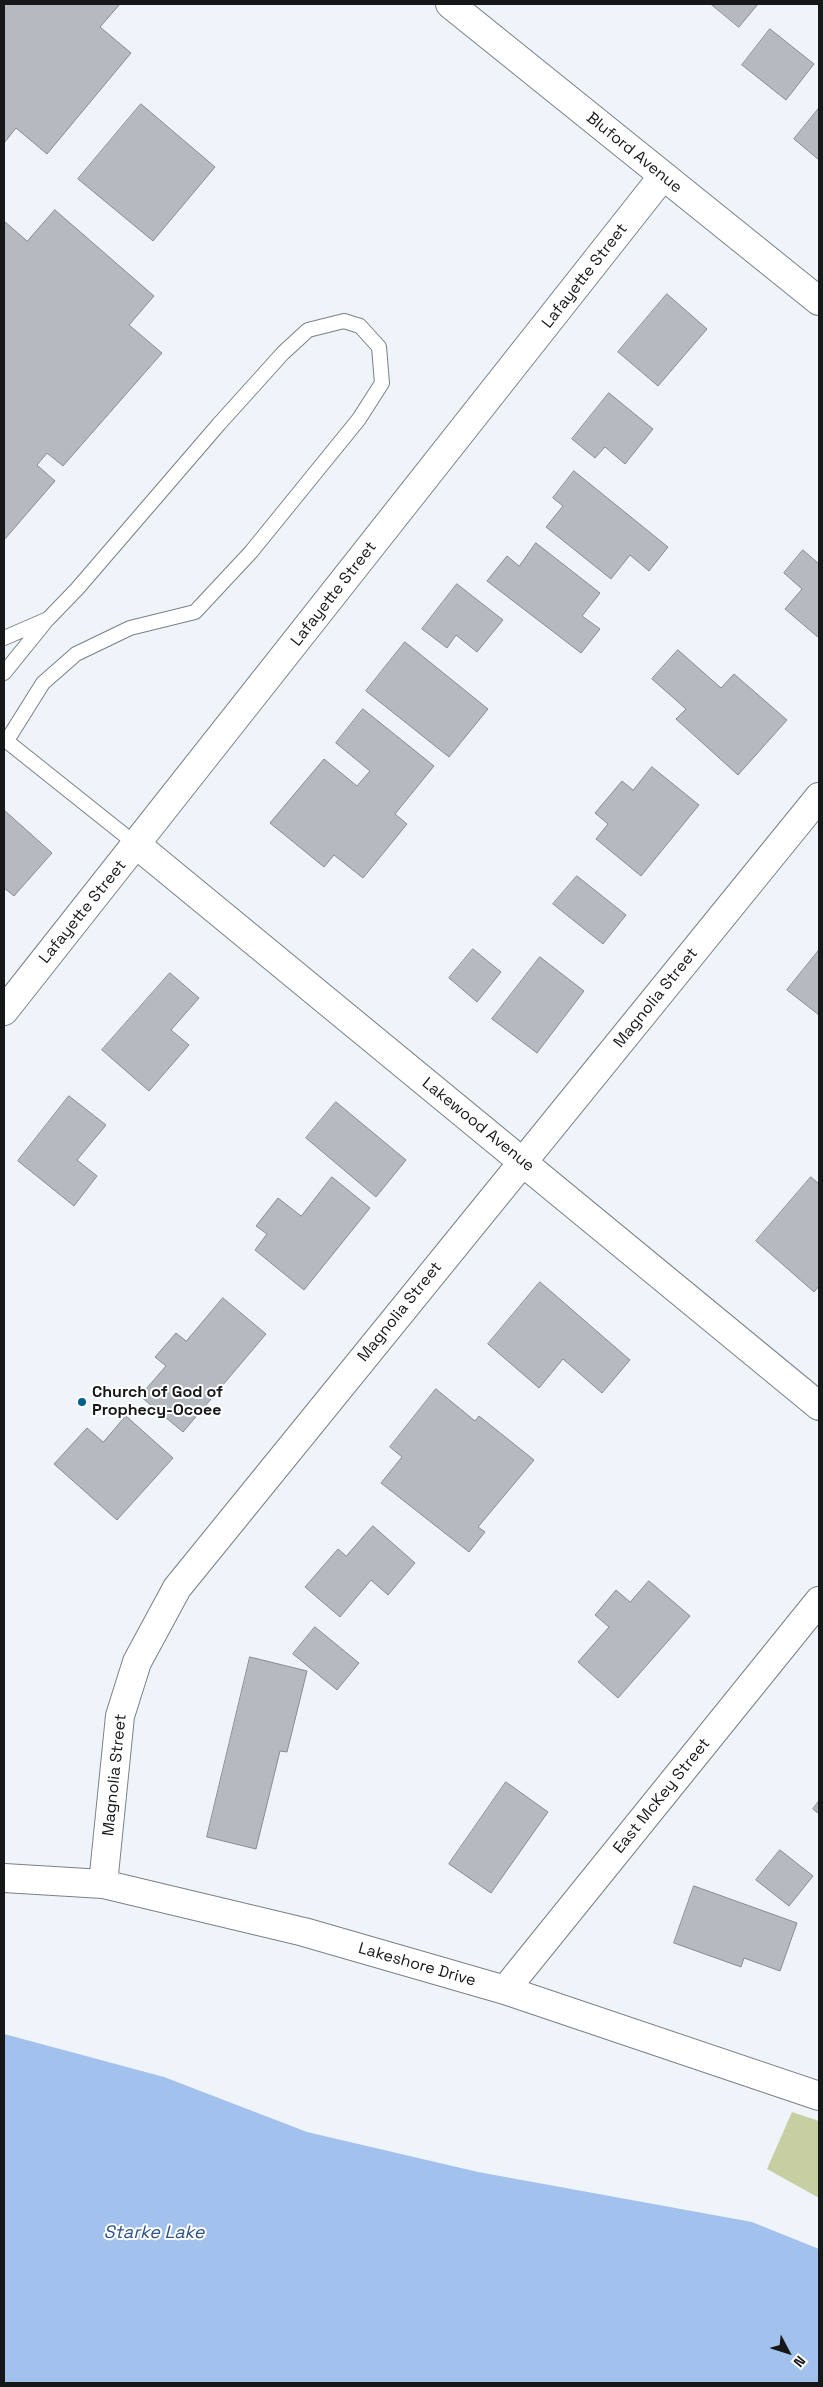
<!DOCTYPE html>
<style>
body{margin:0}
#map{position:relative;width:823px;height:2387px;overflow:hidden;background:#eff4fa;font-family:"Space Grotesk",sans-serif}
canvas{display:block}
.frame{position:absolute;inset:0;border:5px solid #151719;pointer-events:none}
.north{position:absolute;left:763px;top:2327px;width:50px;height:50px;-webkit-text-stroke:4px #fff;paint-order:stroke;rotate:130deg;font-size:14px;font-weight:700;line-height:20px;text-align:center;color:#151719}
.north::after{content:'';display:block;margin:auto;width:18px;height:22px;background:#151719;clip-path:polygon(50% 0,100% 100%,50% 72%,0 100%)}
</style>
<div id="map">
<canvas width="823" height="2387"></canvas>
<div class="frame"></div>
<div class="north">N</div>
</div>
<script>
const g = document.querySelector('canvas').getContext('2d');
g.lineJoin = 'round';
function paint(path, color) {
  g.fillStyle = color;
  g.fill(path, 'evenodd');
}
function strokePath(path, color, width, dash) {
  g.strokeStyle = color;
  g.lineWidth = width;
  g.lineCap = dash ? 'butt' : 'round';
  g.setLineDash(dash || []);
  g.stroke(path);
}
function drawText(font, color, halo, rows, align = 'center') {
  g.font = font + ' "Space Grotesk",sans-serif';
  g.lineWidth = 4;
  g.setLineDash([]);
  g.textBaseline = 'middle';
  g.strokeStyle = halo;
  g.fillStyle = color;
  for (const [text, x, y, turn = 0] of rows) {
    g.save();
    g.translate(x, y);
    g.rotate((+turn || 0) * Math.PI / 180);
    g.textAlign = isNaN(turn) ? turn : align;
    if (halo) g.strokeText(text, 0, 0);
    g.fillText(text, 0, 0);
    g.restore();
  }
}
paint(new Path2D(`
 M792,2112L819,2121V2198L767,2169Z`), '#c7cfa2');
paint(new Path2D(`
 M4,2034L164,2077L307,2132L478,2172L752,2222L819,2249V2383H4Z`), '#a2c1ec');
const building = new Path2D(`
 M4,4H120L100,27L131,53L47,154L16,128L4,143Z
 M711,4H758L739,27Z
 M770,29L814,64L786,100L742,65Z
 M141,104L215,167L153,241L78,179Z
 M819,108V160L794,139Z
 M55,210L154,296L129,325L162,353L63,466L47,453L37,465L55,481L4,540V221L27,241Z
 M667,294L707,329L658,386L618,352Z
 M609,393L653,429L625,464L605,447L595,458L572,439Z
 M574,471L668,547L649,571L630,555L611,579L546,527L563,506L553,498Z
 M536,543L600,593L582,616L600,629L581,653L487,581L507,556L519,566Z
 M803,550L819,564V638L785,609L802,589L784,573Z
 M457,584L503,620L477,652L456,635L447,648L422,629Z
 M405,642L488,709L449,757L366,691Z
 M678,650L721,688L734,674L787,720L738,775L676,719L686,709L652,679Z
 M363,709L434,766L395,814L407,824L363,878L334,855L324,867L270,823L324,759L357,786L370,771L336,743Z
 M652,767L699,805L641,876L596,839L608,824L595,813L622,781L633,790Z
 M4,810L52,853L14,896L4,888Z
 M577,876L626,915L603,944L553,904Z
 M473,949L501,972L477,1002L449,978Z
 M819,950V1015L787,990Z
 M540,957L584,991L537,1053L492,1019Z
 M170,973L199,998L171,1030L189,1045L149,1091L102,1050Z
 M69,1096L106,1125L77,1160L97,1176L74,1206L18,1161Z
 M336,1102L406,1160L376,1197L306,1138Z
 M332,1177L370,1208L304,1290L255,1250L267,1234L256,1226L278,1198L301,1216Z
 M811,1177L819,1184V1286L814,1292L756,1241Z
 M540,1282L630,1360L602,1393L563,1359L539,1388L488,1344Z
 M223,1298L266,1334L183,1432L140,1396L166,1366L155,1357L176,1333L186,1341Z
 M436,1389L475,1421L479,1416L534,1460L478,1527L485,1532L469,1552L381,1483L402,1457L390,1447Z
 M126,1416L173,1458L117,1520L54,1464L87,1428L103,1442Z
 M373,1526L415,1563L388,1595L371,1580L340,1617L305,1587L338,1549L346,1556Z
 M649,1581L690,1616L618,1698L578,1662L609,1627L595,1615L616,1590L630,1602Z
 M315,1627L359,1663L337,1690L293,1654Z
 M250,1657L307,1671L287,1752L280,1751L256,1849L207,1837Z
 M506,1782L548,1812L491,1893L449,1864Z
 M819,1801V1814L813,1809Z
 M780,1850L813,1876L789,1906L756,1880Z
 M694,1886L797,1923L780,1971L744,1958L741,1967L674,1943Z`);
paint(building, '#b5bac0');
strokePath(building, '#878c91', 1);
const lane = new Path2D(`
 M4,638L48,619L77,589L219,424L283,353L308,330L344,321L360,326L379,347L382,383L359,419L251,552L195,612L130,628L76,654L43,683L6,742
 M4,673L46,621
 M4,739L137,845`);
const street = new Path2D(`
 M137,845L819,1406
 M4,1011L663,176
 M4,1878L103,1884L304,1932L505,1990L819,2096
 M103,1884L120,1716L137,1662L177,1588L819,797
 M505,1990L819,1601`);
const secondary = new Path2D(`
 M450,4L819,301`);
strokePath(lane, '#7b8085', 16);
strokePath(street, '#7b8085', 30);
strokePath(secondary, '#7b8085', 30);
strokePath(lane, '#fff', 14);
strokePath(street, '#fff', 28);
strokePath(secondary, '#fff', 28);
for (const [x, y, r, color] of [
 [82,1402,5,"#005e8e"]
]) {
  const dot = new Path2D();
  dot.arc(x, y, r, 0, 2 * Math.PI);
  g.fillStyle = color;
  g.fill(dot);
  strokePath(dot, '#fff', 2);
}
drawText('16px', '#151719', '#fff', [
 ["Bluford Avenue",634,153,39],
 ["Lafayette Street",585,276,-52],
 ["Lafayette Street",334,594,-52],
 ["Lafayette Street",83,912,-51],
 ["Magnolia Street",656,998,-51],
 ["Lakewood Avenue",478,1125,39],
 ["Magnolia Street",400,1312,-51],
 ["Magnolia Street",115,1775,-84],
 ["East McKey Street",662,1796,-51],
 ["Lakeshore Drive",417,1965,16]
]);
drawText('bold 16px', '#151719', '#fff', [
 ["Church of God of",92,1393],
 ["Prophecy-Ocoee",92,1411]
], 'left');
drawText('italic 18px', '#2d538a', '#fff', [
 ["Starke Lake",154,2233]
]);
</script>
